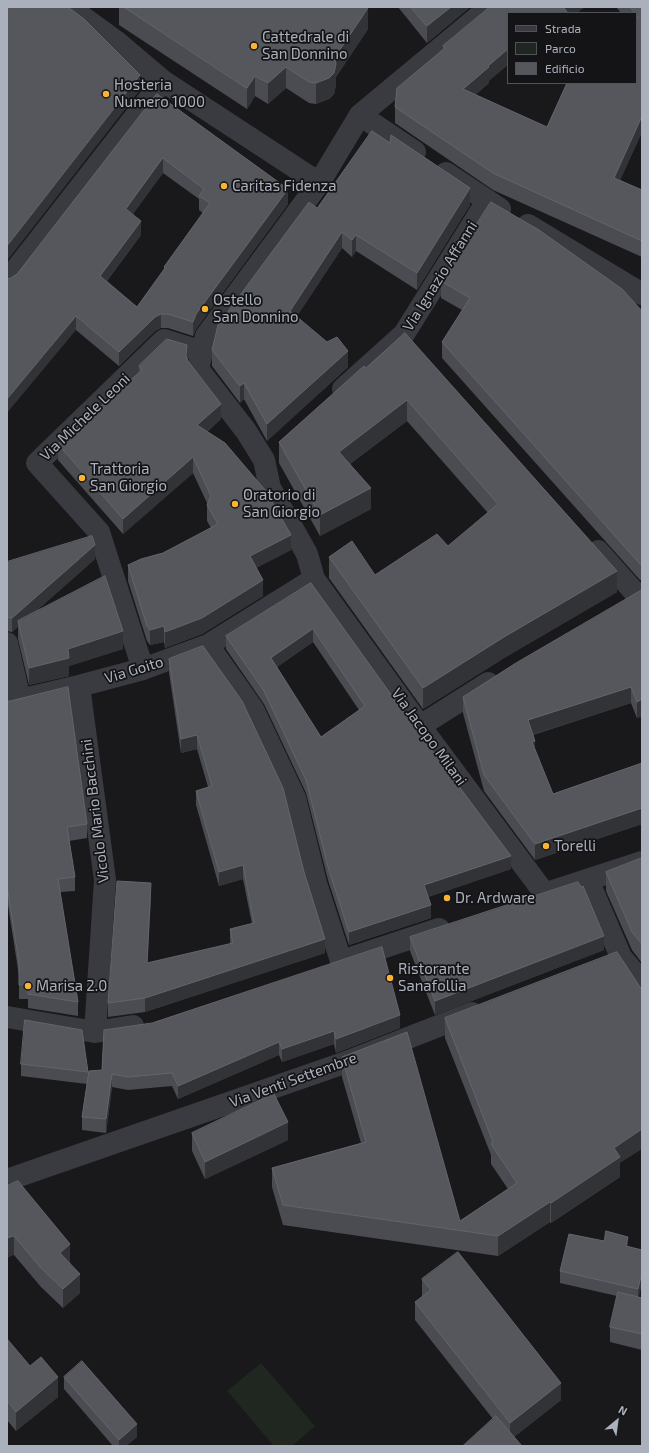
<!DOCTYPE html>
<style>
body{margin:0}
#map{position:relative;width:649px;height:1453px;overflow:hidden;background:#19191c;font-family:"Exo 2",sans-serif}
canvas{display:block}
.frame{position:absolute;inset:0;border:8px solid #abb1bc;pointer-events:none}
.legend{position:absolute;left:507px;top:12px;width:130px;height:72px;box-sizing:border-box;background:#141417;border:1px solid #505359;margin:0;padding:5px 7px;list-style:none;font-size:12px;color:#abb1bc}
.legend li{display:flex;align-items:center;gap:8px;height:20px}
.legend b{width:20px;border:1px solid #505359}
.north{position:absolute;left:597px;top:1401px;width:40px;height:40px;-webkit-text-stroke:3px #141417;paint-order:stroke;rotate:29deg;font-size:11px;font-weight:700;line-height:16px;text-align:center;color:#abb1bc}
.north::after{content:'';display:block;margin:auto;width:14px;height:18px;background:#abb1bc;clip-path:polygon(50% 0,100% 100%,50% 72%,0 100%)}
</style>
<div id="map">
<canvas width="649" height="1453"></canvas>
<div class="frame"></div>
<ul class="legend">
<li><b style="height:5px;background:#3a3b41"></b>Strada</li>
<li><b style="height:11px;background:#1f2720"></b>Parco</li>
<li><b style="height:11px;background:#55575d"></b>Edificio</li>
</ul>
<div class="north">N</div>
</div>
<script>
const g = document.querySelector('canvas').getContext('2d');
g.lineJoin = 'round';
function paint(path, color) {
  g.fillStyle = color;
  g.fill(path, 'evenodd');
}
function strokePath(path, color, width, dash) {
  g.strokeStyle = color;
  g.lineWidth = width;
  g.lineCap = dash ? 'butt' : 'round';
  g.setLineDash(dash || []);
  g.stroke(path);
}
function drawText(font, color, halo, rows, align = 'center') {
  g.font = font + ' "Exo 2",sans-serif';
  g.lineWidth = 3.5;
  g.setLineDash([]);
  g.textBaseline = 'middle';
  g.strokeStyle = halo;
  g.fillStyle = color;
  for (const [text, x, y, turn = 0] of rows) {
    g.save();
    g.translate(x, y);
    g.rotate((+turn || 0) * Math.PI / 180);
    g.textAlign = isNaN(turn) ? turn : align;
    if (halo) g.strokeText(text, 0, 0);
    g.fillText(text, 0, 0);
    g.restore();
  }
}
paint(new Path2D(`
 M261,1363L315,1426L292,1446H274L227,1391Z`), '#1f2720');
strokePath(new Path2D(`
 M69,7L117,42L163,81L319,183
 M490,7L360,115L319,183L206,336L198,369L246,431L264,460L270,488L307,554L314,579L420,726L545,894
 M360,115L415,152
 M446,173L500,209
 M528,225L642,294
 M7,281L163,81
 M343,389L404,334L487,201
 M598,551L637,595
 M7,643L20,700
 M208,645L253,709L295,798L316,883L341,961
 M143,669L99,532L37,463L164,340L193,349
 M79,686L105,880L95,1032
 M7,703L79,686L143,669L208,645L314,579
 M420,726L488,683
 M588,880L621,957L642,982
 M550,892L642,862
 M354,957L439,929
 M7,1017L95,1032L133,1026
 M7,1180L341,1064L472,1013`), '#3a3b41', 22);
paint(new Path2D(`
 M119,7H366L368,29L336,77V85L334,94L329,99L316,104L309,103L286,88L268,104L255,96L247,109L119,25Z
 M398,7H470L427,43Z
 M616,7H642V132L620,180L642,190V257L493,190L395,123V107L443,49V46L508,13L489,81V83L475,95L547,127L566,85L565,83H636V13H621Z
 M157,94L288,204L196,329L193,336L168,328H161L155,331L119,366L76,330L11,278L17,274ZM163,173L199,199V210L203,213L164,267V271L137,307L107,281L141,235L132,214Z
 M470,205L417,290L356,251L352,257L342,248L297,316L348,367L267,441L244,399L240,403L212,366V350L317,208Z
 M441,281L642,311V580H640L442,358V342L462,310L441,298Z
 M405,333L617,592L504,658L423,709L329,578V557L375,575L448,546L488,513L407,421L350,464L371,509L320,536L279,463V442Z
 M187,359L221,419L207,432L291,550L256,568L263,596L202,634L165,648L164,642L150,645L147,641L128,581V565L163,553L211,528L207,521V503L193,473L123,534L58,460V444L139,373V366Z
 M95,559L34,613L123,649L69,666V676L29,685L18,639V627L12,632L7,631V562Z
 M311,583L511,869L428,897L431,918L349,945L328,880L306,793L264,704L226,649V636ZM313,642L359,710L321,737L277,667Z
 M642,590V716L637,718L631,703L533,735L535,749L553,794L642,763V824L535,860L484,791L463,713V697Z
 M169,659L304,872L325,953L145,1012L108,1017V1003L151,897L147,963L230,944V929L252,924L243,879L219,886L196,805V791L208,787L197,749L181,753L169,673Z
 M7,701L87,824V838L69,841L75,877V891L60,892L78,1002V1016L28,1008V999H19V976L7,899Z
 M642,858V963L632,950L606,891V872Z
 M410,937L604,950L435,1015L410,951Z
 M445,1018L620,1163V1177L551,1223L550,1222L498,1256L283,1225L272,1187V1168L361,1143L342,1077V1057L460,1221L508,1189L491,1164V1155L445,1038Z
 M400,1028L336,1053L334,1044L282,1062L279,1055L178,1099L172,1086L128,1090L112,1087L106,1133L82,1130V1117L87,1084L21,1076V1064L88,1072L102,1070L104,1030Z
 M192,1133L288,1140L205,1179L192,1151Z
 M7,1186L70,1263L80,1293L63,1308L41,1287L14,1255Z
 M604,1241L642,1250L639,1297L642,1298V1350L610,1342V1327L617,1296L560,1283V1271Z
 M422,1279L561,1400L514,1437L493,1419L415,1320V1302L422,1297Z
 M7,1341L58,1397L16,1431L7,1420Z
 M64,1377L137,1437L126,1446H113L64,1389Z`), '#4a4c51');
paint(new Path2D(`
 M451,7H470L427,43V26Z
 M565,7H585L577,13H564V8Z
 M368,8V29L336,77V85L334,94L329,99L316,104V83L335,57Z
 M508,49V65L489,81V83L463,106V89L488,66Z
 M286,67V88L268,104V83Z
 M140,75V90L7,261V246Z
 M255,76V96L247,109V88Z
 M642,116V132L614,194V178Z
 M163,158V173L126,224V209Z
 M470,188V205L417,290V273Z
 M288,189V204L196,329L193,336V322L196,314Z
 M141,221V235L100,290V276Z
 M342,232V248L290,327V311Z
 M356,235V251L352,257V240Z
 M161,314V328L155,331L119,366V352L155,317Z
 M76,316V330L7,413V399Z
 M187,345V360L186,356Z
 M348,351V367L267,441V424Z
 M244,383V399L240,403V386Z
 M407,400V421L339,472V452Z
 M221,404V419L197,441V425Z
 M193,457V473L123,534V519Z
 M371,488V509L320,536V515Z
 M291,535V550L250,571V556Z
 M95,545V559L19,626L18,621V627L12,632V618Z
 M617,571V592L504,658L423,709V688L504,637Z
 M263,580V596L202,634L165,648V632Z
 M164,626V642L150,645V630Z
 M313,629V642L271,671V658Z
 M123,631V649L69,666V676L29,685V668L68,649Z
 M631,687V703L528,736V720Z
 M642,699V716L637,718V702Z
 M197,735V749L181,753V739Z
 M535,741V758L532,742Z
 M642,808V824L535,860V844Z
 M511,856V869L424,898V885Z
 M243,865V879L219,886V872Z
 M151,883V897L147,977V963Z
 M431,905V918L349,945V932Z
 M604,936V950L435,1015V1001Z
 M325,939V953L145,1012V998Z
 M400,1015V1028L336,1053V1039Z
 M334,1031V1044L282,1062V1049Z
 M279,1042V1055L178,1099V1086Z
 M112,1074V1087L106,1133V1119Z
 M288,1122V1140L205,1179V1162Z
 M642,1129V1149L620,1163V1177L551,1223V1203L614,1148Z
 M550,1202V1222L498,1256V1236Z
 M14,1236V1255L7,1258V1238Z
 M628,1237V1249L626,1246Z
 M70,1244V1263L60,1272V1253Z
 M642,1272V1284L638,1301V1289Z
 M80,1274V1293L63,1308V1289Z
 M58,1377V1397L16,1431V1412Z
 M561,1383V1400L510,1440V1423Z
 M137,1424V1437L126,1446H119V1440Z`), '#323337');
const building = new Path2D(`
 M7,7H68L84,19L140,75L7,246Z
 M124,7H366L368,8L335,57L336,64L334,73L329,78L316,83L309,82L286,67L268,83L255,76L247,88Z
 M411,7H451L427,26Z
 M490,7H565L564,8L568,13H508V49L488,66L489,67L463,89L547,127L567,83H636V19L638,17L636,15V13H635L630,7H642V116L614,178L642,190V241L493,173L395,107L397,88L445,48L443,46Z
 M157,94L288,189L196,314L193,322L168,314H161L155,317L119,352L76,316L7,399V279L11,278L17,274ZM163,158L204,189L199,196L210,203L164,267L165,268L137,307L100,276L141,221L126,209Z
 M372,131L390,143L391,135L470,188L417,273L356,235L352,240L342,232L290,311L327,342L337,337L348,351L267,424L244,383L240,386L212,350L218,325L309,202L317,208Z
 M491,202L539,230L622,289L642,311V373L641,374L642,376V564H640L442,342L470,298L441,281Z
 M405,333L617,571L504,637L423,688L329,557L352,541L375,575L437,534L448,546L498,504L407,400L339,452L371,488L320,515L279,442L364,366L366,368Z
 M167,339L187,345L186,356L188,361L221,404L197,425L225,443L266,491L291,535L250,556L263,580L202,618L165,632L164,626L150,630L147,626L128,565L141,559L163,553L218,524L207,505L211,496L193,457L123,519L58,444L142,370L139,366Z
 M92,536L95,545L12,618L7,617V562Z
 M105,576L123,631L68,649L69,658L29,668L18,621Z
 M311,583L410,721L511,856L424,885L431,905L349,932L328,867L306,780L264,691L226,636ZM313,629L365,706L321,737L271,658Z
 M642,590V699L637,702L631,687L528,720L535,741L532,742L553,794L642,763V808L535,844L484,775L463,697L516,663Z
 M203,646L242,701L283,788L304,872L325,939L145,998L108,1003L117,881L151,883L147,963L233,943L230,929L254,923L243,865L219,872L196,791L212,786L197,735L181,739L169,659Z
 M68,687L87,824L67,827L75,877L58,879L78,1002L28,994L29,985H19V963L7,885V701H10Z
 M642,858V944L632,932L606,872Z
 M578,882L581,887L583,886L604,936L435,1001L410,937Z
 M382,947L400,1015L336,1039L334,1031L282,1049L279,1042L178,1086L172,1073L128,1077L112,1074L106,1119L82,1117L89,1071L102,1070L104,1030L152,1023Z
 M617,952L642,990V1129L614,1148L620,1157L551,1203L550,1202L498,1236L283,1205L272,1168L366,1142L342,1057L407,1032L460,1221L517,1183L491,1144L493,1142L445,1018Z
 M25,1020L82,1030L88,1072L21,1064Z
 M274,1094L288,1122L205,1162L192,1133Z
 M18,1181L70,1244L60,1253L80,1274L63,1289L41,1268L14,1236L7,1238V1186Z
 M606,1231L628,1237L626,1246L642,1250V1272L638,1289L560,1271L569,1234L604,1241Z
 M458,1252L561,1383L510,1423L415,1302L431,1290L422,1279Z
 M618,1292L642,1298V1334L610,1327Z
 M8,1340L30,1366L41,1357L58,1377L16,1412L7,1400V1341Z
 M82,1361L137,1424L119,1440L64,1377Z
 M496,1416L522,1446H463Z`);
paint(building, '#55575d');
strokePath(building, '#62656c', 1);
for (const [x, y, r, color] of [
 [254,46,4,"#f9b434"],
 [106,94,4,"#f9b434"],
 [224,186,4,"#f9b434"],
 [205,309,4,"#f9b434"],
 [82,478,4,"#f9b434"],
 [235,504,4,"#f9b434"],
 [546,846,4,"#f9b434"],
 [447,898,4,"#f9b434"],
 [390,978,4,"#f9b434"],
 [28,986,4,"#f9b434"]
]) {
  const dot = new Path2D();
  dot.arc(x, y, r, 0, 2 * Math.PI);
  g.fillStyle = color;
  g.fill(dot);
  strokePath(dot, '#141417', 1.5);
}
drawText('15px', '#abb1bc', '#141417', [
 ["Cattedrale di",262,37],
 ["San Donnino",262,54],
 ["Hosteria",114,85],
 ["Numero 1000",114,102],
 ["Caritas Fidenza",232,186],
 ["Ostello",213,300],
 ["San Donnino",213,317],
 ["Trattoria",90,469],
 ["San Giorgio",90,486],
 ["Oratorio di",243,495],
 ["San Giorgio",243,512],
 ["Torelli",554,846],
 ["Dr. Ardware",455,898],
 ["Ristorante",398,969],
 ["Sanafollia",398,986],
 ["Marisa 2.0",36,986]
], 'left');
drawText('15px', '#abb1bc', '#141417', [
 ["Via Ignazio Affanni",440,276,-58],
 ["Via Michele Leoni",85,417,-44],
 ["Via Goito",134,670,-17],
 ["Via Jacopo Milani",429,737,54],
 ["Vicolo Mario Bacchini",95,811,-97],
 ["Via Venti Settembre",293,1080,-20]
]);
</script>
